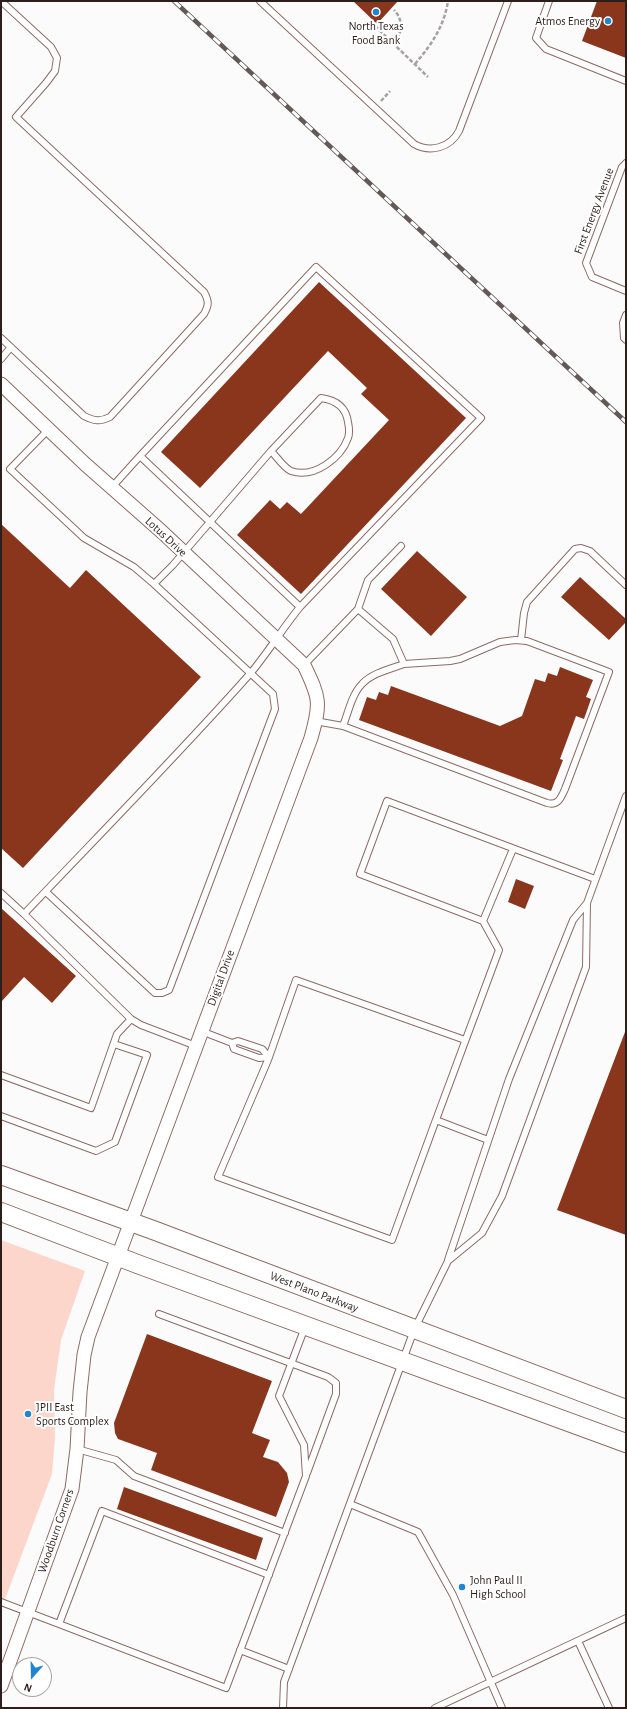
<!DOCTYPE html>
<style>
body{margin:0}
#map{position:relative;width:627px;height:1709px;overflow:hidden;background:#fbfbfb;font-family:"Alegreya Sans",sans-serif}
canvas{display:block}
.frame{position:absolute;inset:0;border:2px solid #2c1f1b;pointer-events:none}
.north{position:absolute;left:12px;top:1657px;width:40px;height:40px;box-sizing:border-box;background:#fff;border:1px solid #aba5a4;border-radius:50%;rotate:200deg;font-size:11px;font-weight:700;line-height:16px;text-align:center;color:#2c1f1b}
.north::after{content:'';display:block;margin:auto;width:14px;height:18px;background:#2085d0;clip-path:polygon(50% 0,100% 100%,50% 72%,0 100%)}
</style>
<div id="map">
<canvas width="627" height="1709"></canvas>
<div class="frame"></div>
<div class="north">N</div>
</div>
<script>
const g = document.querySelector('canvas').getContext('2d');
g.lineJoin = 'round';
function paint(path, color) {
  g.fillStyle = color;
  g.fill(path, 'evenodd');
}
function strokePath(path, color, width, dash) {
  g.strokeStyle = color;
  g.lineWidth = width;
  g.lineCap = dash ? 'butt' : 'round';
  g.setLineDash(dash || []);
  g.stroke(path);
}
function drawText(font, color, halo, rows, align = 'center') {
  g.font = font + ' "Alegreya Sans",sans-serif';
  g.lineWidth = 4;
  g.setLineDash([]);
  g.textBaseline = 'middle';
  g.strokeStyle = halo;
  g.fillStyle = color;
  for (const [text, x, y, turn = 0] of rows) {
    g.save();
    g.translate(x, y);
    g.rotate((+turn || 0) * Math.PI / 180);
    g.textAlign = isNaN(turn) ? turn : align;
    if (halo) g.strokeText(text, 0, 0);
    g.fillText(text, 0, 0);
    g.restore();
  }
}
paint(new Path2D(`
 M1,1240L85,1271L61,1340L54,1390L55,1438L52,1474L1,1610Z`), '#fcd6cb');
paint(new Path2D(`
 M353,1H398L377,24Z
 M597,1H626V58L582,41Z
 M319,282L466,418L301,594L237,535L270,500L280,509L287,502L301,514L389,420L361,394L367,388L328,351L200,488L161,452Z
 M1,524L70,588L86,570L201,677L23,868L1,848Z
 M417,551L467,597L431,636L381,589Z
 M580,577L626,619V622L609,640L561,597Z
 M560,667L593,680L586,697L591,699L584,719L576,716L560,759L563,760L551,791L359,720L367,697L376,700L379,692L388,695L391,686L500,726L522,716L535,679L545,682L548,673L557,676Z
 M516,879L534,886L525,909L508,902Z
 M1,908L76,976L52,1003L24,977L1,1002Z
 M625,1032H626V1235L557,1210Z
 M147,1334L272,1381L252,1433L270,1440L263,1457L278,1462L287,1473L289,1482L276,1517L151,1470L157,1453L118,1439L115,1433L114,1423Z
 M124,1487L263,1538L256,1560L117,1509Z`), '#8a361d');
const lane = new Path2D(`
 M1,1L51,47L57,58L55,71L46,83L16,117L204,292C209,301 209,305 204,314L110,417C100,422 94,421 84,416L1,338
 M260,1L414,144C430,153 450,148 459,131L508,1
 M549,1L536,38L546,49L626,81
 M626,163L622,167L586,263L592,277L626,291
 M626,315L623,323L624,338L626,340
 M1,359L11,347
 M112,487L140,456L316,267L481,418L300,607L140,456
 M154,584L173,565L271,451L321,398C336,400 346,407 348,422C349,427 350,433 348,438C341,458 314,479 291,471C284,468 277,457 271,451
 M521,640L524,613L527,602L575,549L581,548L590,551L626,585
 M304,665L358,609L368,580L401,546
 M315,721L343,726C348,713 352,694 362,684C372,673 390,669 404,664L393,639L358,609
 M343,726L547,803C558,806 561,798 565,789L609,672L527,641L515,640L500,642L460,659L450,661L404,664
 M513,849L483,921L360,874L387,801L595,879
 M46,892L155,993H162L169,990L275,709L273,694L154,584L134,567L84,538L10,469L49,429
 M1,893L24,914
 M201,1031L232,1043
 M465,1040L296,980L268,1060L218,1177L392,1240C427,1143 463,1047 499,950L483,921
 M238,1041L262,1049L269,1057L259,1058L234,1049L232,1043Z
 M196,1046L141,1025L131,1019L24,914C99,835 176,757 249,675C267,654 282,629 300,607
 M1,1075L91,1108L117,1034L131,1019
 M1,1116L96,1151L115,1142L147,1055L114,1044
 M436,1120L488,1140
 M448,1260L509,1079L573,920L587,903
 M159,1314L328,1377L336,1383V1394L307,1473
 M77,1449L116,1460L134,1476L285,1533
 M350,1504L418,1532L453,1595L502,1708
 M269,1575L102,1511L59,1624L226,1688L306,1476L304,1445L279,1396L305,1327
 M1,1602L59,1624
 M578,1641L609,1708
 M240,1650L289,1669
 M283,1708L284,1682L414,1330L448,1261L482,1233L502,1196L586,967L587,903L626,796
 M435,1708L626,1618`);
const street = new Path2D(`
 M1,384L85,464L161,531L304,665C320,698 321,703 311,738L88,1337L84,1355L80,1392L77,1449L72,1489L1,1686`);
const secondary = new Path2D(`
 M1,1175L153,1230L626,1409
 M1,1212L140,1265L626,1443`);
strokePath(lane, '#8c6c63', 8);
strokePath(street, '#8c6c63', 15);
strokePath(secondary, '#8c6c63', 20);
strokePath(new Path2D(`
 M375,26L428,77
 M394,44C402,34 404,20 394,10
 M415,64C431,45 444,27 448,1
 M381,101L390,91`), '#a7a1a0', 2.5, [4, 2]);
strokePath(lane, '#fff', 6);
strokePath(street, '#fff', 13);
strokePath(secondary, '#fff', 18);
const rail = new Path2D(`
 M174,1L626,422`);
strokePath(rail, '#635a57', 4.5);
strokePath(rail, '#fff', 3, [9]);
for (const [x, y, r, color] of [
 [376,12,4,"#2085d0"],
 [608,21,4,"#2085d0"],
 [28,1414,4,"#2085d0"],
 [462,1587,4,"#2085d0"]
]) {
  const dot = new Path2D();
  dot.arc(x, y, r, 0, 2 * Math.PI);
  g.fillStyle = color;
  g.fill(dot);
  strokePath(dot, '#fff', 1.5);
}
drawText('12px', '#2c1f1b', '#fff', [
 ["Atmos Energy",600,21,"right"],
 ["North Texas",376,26,"center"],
 ["Food Bank",376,40,"center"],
 ["JPII East",36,1407],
 ["Sports Complex",36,1421],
 ["John Paul II",470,1580],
 ["High School",470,1594]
], 'left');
drawText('12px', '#2c1f1b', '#fff', [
 ["First Energy Avenue",594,211,-69],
 ["Lotus Drive",166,537,43],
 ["Digital Drive",221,978,-70],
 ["West Plano Parkway",314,1292,21],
 ["Woodburn Corners",56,1531,-71]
]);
</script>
